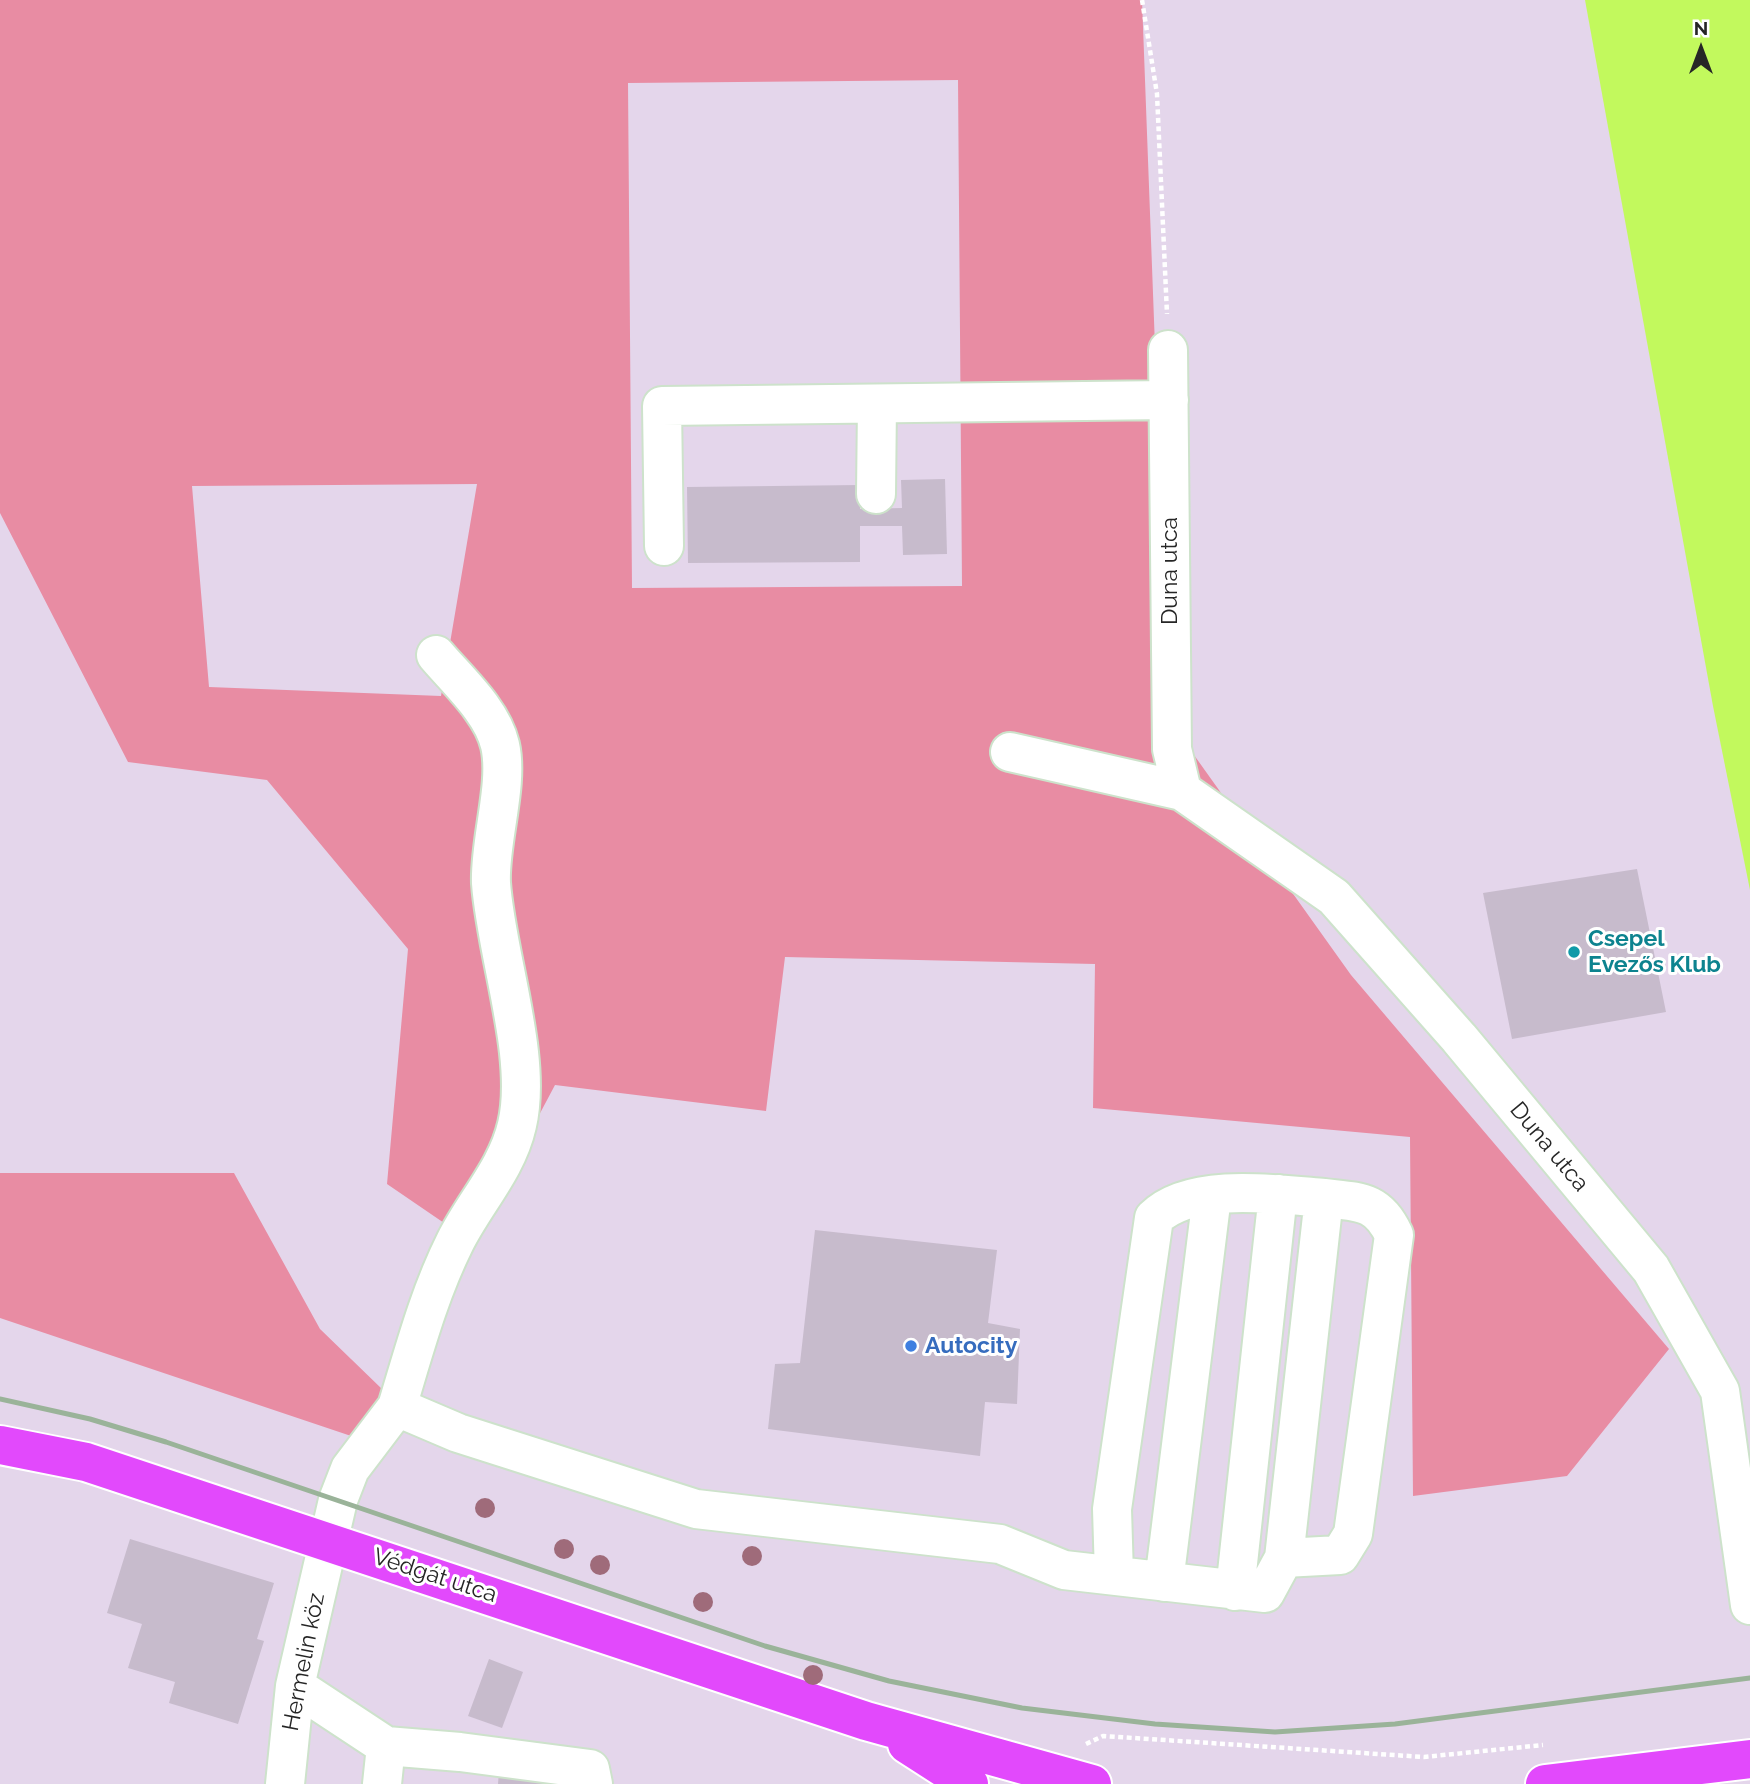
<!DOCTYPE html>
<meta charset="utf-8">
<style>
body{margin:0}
#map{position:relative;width:1750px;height:1784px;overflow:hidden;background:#e4d6eb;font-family:Raleway,sans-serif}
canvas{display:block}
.north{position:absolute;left:1666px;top:14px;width:70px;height:70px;-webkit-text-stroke:5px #fff;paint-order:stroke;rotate:0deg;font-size:19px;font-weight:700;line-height:28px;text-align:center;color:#262626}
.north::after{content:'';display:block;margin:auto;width:24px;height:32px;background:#262626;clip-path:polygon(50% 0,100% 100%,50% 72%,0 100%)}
</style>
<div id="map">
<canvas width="1750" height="1784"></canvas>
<div class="north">N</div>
</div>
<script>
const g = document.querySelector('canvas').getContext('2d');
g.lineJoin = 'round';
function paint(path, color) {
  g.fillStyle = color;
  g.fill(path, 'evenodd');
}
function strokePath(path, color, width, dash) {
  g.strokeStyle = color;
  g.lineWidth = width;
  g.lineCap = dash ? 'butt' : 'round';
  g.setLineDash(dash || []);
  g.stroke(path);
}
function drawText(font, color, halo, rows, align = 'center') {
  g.font = font + ' Raleway,sans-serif';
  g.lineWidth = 6;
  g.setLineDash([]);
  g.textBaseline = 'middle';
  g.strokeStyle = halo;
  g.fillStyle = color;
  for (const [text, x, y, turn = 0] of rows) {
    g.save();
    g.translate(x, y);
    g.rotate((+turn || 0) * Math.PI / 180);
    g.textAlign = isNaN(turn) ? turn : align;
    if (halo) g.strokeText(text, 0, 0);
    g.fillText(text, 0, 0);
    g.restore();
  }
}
paint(new Path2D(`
 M0,0H1142L1169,720L1351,975L1669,1349L1567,1476L1413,1496L1410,1137L1093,1108L1095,964L785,957L766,1111L555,1085L366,1441L0,1318V1173H234L320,1329L382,1389L447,1225L387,1184L408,949L267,780L128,762L0,513ZM958,80L962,586L632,588L628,83ZM477,484L441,696L209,687L192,486Z`), '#e88ca3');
paint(new Path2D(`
 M1585,0H1750V890L1713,706Z`), '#c2f95d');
paint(new Path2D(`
 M945,479L947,554L903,555L902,526H860V562L688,563L687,487L860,485V509L902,508L901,480Z
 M1637,869L1666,1012L1512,1039L1483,893Z
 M815,1230L997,1250L988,1323L1020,1329L1017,1404L985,1402L980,1456L768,1429L775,1364L800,1363Z
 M130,1539L274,1583L257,1639L264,1641L238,1724L169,1703L175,1682L128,1668L142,1624L107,1613Z
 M489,1659L523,1672L502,1728L468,1716Z
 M500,1759L560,1784H498Z`), '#c7bbcc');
const minor = new Path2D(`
 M1168,350L1172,749L1182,791
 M876,494L877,404
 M664,546L662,406L1169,400
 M1010,752L1182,791L1334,897L1459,1038L1651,1269L1720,1391L1750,1605
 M397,1407C414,1351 429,1294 455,1242C475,1202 507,1169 517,1125C533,1057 496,955 491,883C489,842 509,784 500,745C492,711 458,681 436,655
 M1114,1575L1112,1509L1154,1218C1190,1182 1276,1194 1324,1198
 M1164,1582L1212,1196
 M1235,1591L1278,1194
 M295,1686L386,1746L460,1752L590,1769L593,1784
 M285,1784L295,1686L338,1500L350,1469L397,1407L458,1433L696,1509L1000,1544L1064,1570L1265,1593L1284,1558L1340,1555L1353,1534L1394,1235C1378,1200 1359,1202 1324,1198L1284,1558
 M382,1784L386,1746`);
const major = new Path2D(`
 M0,1445L86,1462L866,1721L1092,1784
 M907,1744L969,1784
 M1545,1784L1750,1759`);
strokePath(minor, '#cde2cb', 42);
strokePath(major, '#fff', 42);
strokePath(new Path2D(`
 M1142,0L1157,94L1167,314
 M1086,1744L1103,1736L1424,1757L1543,1745`), '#fff', 4.5, [5, 3.5]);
strokePath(minor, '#fff', 38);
strokePath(major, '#e249fc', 38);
strokePath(new Path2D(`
 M0,1399L90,1419L166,1442L765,1646L889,1681L1022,1708L1155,1724L1275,1732L1395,1724L1750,1678`), '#9ab399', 5);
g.fillStyle = '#9f6b7a';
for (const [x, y] of [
 [485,1508],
 [564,1549],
 [752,1556],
 [600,1565],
 [703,1602],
 [813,1675]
]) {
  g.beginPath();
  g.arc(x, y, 10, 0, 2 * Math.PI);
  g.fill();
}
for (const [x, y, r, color] of [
 [1574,952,7,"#0f9aa8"],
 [911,1346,7,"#3f7fe0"]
]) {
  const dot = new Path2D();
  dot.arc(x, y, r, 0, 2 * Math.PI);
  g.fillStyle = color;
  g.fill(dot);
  strokePath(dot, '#fff', 2.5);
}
drawText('23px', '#262626', '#fff', [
 ["Duna utca",1170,571,-90],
 ["Duna utca",1549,1147,50],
 ["Védgát utca",435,1576,18],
 ["Hermelin köz",304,1662,-79]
]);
drawText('bold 23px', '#0d838f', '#fff', [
 ["Csepel",1588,939],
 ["Evezős Klub",1588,965]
], 'left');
drawText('bold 23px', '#366cbe', '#fff', [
 ["Autocity",925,1346]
], 'left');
</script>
